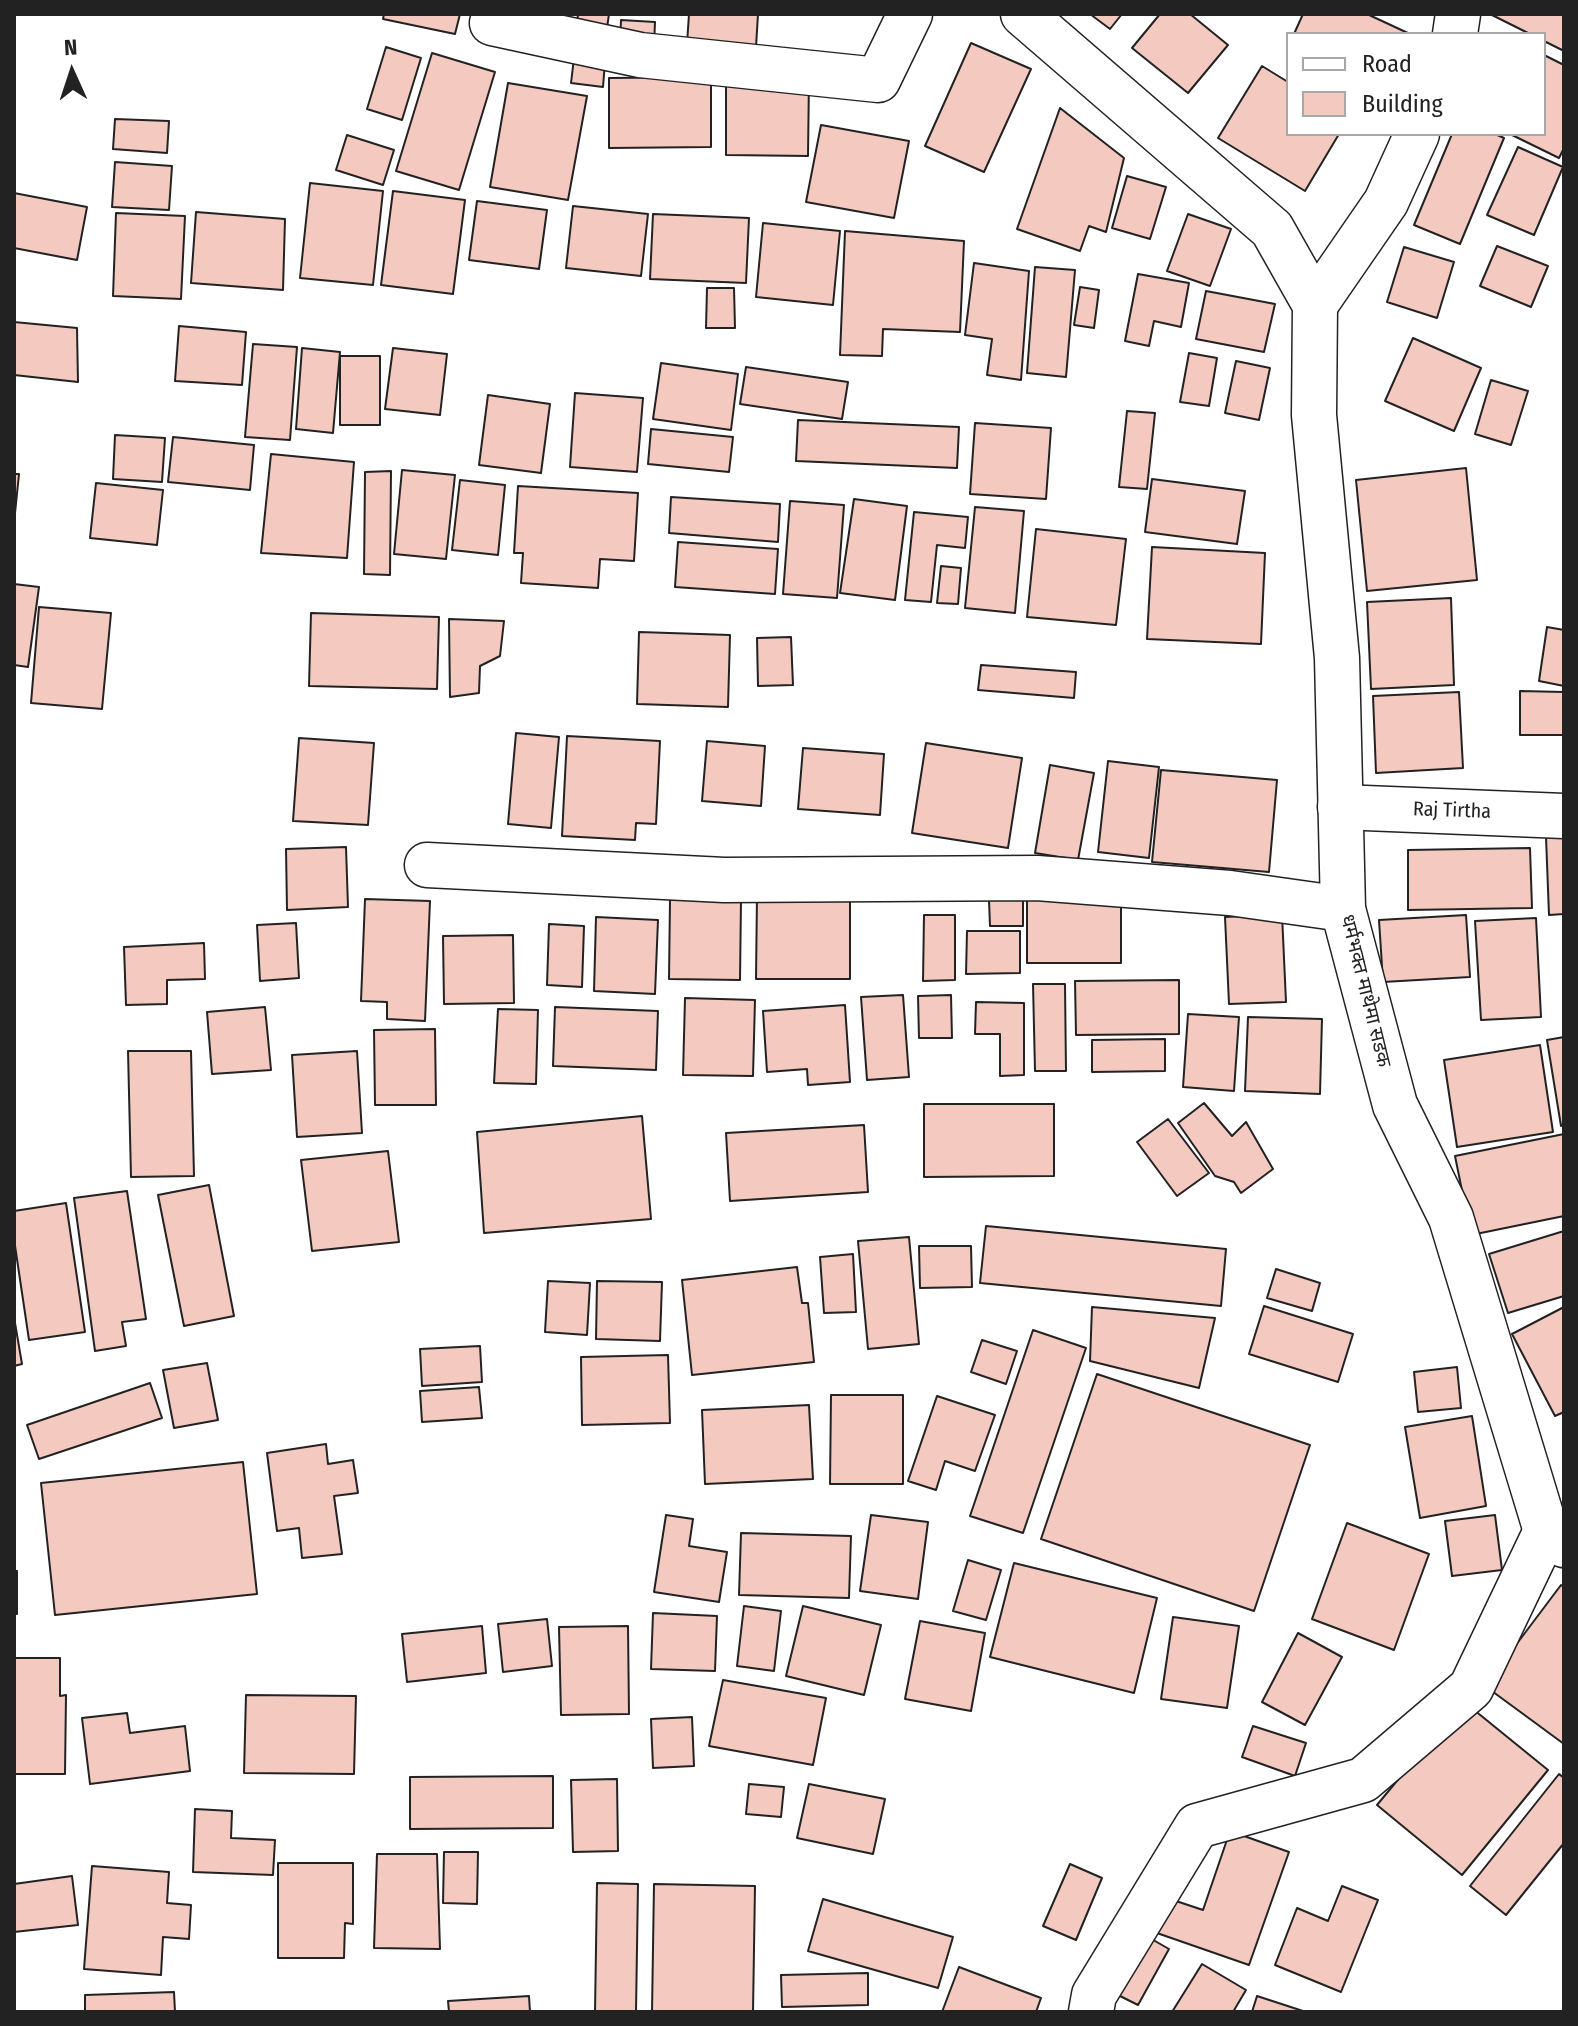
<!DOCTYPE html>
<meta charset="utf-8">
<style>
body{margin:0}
#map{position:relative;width:1578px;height:2026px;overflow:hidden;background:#fff;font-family:"Fira Sans Condensed",sans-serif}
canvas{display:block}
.frame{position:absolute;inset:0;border:16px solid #222;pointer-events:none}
.legend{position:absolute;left:1286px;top:32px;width:260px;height:104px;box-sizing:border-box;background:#fff;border:2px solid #a7a7a7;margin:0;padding:10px 14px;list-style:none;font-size:24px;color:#222}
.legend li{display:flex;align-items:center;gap:16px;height:40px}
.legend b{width:40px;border:2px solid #a7a7a7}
.north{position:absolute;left:32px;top:32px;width:80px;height:80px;-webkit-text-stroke:6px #fff;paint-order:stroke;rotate:357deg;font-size:22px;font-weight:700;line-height:32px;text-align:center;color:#222}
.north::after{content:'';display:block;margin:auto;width:28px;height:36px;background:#222;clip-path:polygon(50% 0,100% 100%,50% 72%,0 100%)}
</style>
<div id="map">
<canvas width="1578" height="2026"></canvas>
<div class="frame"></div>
<ul class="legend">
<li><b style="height:10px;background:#fff"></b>Road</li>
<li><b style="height:22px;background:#f3c9c0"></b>Building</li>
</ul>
<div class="north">N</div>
</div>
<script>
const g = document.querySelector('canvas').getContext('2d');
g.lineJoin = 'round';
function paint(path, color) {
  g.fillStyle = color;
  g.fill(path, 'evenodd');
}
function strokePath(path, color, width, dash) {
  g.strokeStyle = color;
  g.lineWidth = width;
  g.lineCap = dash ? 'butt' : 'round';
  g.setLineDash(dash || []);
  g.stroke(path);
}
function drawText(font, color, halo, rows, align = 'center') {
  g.font = font + ' "Fira Sans Condensed","Noto Sans Devanagari",sans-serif';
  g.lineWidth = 6;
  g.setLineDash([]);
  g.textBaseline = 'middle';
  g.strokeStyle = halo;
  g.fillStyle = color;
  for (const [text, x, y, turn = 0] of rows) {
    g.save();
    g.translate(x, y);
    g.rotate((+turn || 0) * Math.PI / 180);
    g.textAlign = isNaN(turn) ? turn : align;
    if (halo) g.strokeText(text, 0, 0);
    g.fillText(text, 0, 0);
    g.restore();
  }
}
const building = new Path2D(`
 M384,14H460L455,34L383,19Z
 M578,14H609L606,35L576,31Z
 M689,14H758L756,47L687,44Z
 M1090,14H1122L1110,29Z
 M1160,14H1190L1228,45L1188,93L1132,48Z
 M1303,14H1367L1410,34H1294Z
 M1490,14H1564V51L1544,41V34H1530Z
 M621,20L655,22L654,47L620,45Z
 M971,43L1031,69L984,172L925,146Z
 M386,47L421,58L402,120L367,109Z
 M432,53L495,72L459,190L396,171Z
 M1544,55L1564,65V148L1559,158L1510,134H1544Z
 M574,58L605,62L603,87L571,83Z
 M1262,66L1288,82V134H1339L1305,191L1218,138Z
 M711,77V147L609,148V78Z
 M726,77L809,78L808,156L726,155Z
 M508,83L587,96L568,200L490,187Z
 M1060,108L1124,158L1106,232L1089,226L1080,251L1017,229Z
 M115,119L169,121L167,153L113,149Z
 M821,125L909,141L894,218L806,202Z
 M1452,134H1495L1504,138L1460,244L1414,225Z
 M347,135L394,150L383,185L336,170Z
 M1518,147L1563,167L1534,235L1487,215Z
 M115,162L172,166L169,210L112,207Z
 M1127,176L1166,187L1150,239L1112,228Z
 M310,183L383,191L373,285L300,278Z
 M393,191L465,200L453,294L381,285Z
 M14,193L87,207L77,260L14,248Z
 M477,201L547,210L539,269L469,260Z
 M573,206L648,214L641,276L566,268Z
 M196,212L285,219L283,290L191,283Z
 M116,213L185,216L181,299L113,296Z
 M653,214L749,218L746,283L650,279Z
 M1188,214L1231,229L1210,286L1167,271Z
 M763,223L840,231L833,305L756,297Z
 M845,231L964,241L960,332L883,329L882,356L840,355Z
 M1497,246L1548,266L1531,307L1480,286Z
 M1404,247L1454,262L1437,318L1387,302Z
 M974,263L1029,271L1021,380L987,375L992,339L965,335Z
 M1035,267L1075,270L1066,377L1027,373Z
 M1138,274L1189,283L1181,327L1154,321L1149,346L1125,341Z
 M1080,287L1099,290L1094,328L1074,325Z
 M707,288H734L735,328H706Z
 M1206,291L1275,304L1264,352L1196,339Z
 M14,322L77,328L78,382L14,375Z
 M179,326L246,332L242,385L175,381Z
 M1413,338L1481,368L1454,431L1385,401Z
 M253,344L297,347L290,440L245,437Z
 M302,348L340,352L333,433L296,429Z
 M393,348L447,354L440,415L385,409Z
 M1189,353L1217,358L1209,406L1180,402Z
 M340,356H380V425H340Z
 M1236,361L1270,368L1259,420L1225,413Z
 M661,363L738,374L731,430L653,419Z
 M746,367L848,382L842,419L740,404Z
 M1491,380L1528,391L1511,445L1475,434Z
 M575,393L643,398L637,472L570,467Z
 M488,395L550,404L541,473L479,465Z
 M1127,411L1155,413L1147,489L1119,487Z
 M798,420L959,427L957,468L796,461Z
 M975,423L1051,428L1046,499L970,494Z
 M651,429L733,437L729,472L648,464Z
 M115,435L165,438L162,482L113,479Z
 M173,437L254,445L250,490L168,482Z
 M271,454L354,462L347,558L261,553Z
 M1466,468L1477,580L1367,591L1356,480Z
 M402,470L455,475L446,559L394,554Z
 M391,471L390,575L364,574L365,472Z
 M14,474H19L14,523Z
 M1152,479L1245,491L1237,544L1145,532Z
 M460,480L505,485L498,555L452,550Z
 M96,483L163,490L157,545L90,538Z
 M518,486L638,493L634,561L600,559L598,588L521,583L523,553H514Z
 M671,497L780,504L778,542L669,533Z
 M854,499L907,506L895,600L840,593Z
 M790,501L844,505L837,598L783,594Z
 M975,507L1024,511L1015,613L965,608Z
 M914,512L968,517L965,548L937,545L931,602L905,600Z
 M1036,529L1126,539L1116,625L1027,617Z
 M678,542L778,549L775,594L675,587Z
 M1152,547L1265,553L1261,644L1147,639Z
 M941,566L961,568L958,604L937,603Z
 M14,584L39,587L28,667L14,665Z
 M1451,598L1454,685L1371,689L1367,602Z
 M39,607L111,613L102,709L31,703Z
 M311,613L439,617L437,689L309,686Z
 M449,619L504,621L500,656L480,666L479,693L450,697Z
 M1547,627L1564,630V686L1539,681Z
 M639,632L730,635L728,707L637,704Z
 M791,637L793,685L758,686L757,638Z
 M981,665L1076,672L1074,698L978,690Z
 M1520,691L1564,692V735H1520Z
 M1459,692L1463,768L1376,773L1373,696Z
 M516,733L559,737L551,828L508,824Z
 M567,736L660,741L656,824L636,823L635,840L562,836Z
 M299,738L374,743L368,825L293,821Z
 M707,741L765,746L761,806L702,801Z
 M926,743L1022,758L1008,848L912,833Z
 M803,748L884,754L880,815L798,809Z
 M1108,761L1159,767L1149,858L1098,852Z
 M1050,765L1094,773L1078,860L1035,853Z
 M1161,770L1277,780L1269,872L1152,862Z
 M1564,836V914L1549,915L1546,837Z
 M346,847L348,907L287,910L286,849Z
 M1530,848L1532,908L1408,910V850Z
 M757,894H850V979H756Z
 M365,899L430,901L425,1021L387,1019V1002L361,1001Z
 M670,899L741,900L740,980L669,979Z
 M989,900H1023V926H990Z
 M1027,900H1121V963H1027Z
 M1282,914L1286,1002L1229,1004L1225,917Z
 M924,915H955V980L923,981Z
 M1466,915L1470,977L1383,982L1379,920Z
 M596,917L658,920L655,994L594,991Z
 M1536,918L1541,1017L1481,1020L1475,921Z
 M296,923L299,978L260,981L257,925Z
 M549,924L584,926L582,987L547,985Z
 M967,931H1020V973L966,974Z
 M513,935L514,1003L444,1004L443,936Z
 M204,943L205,979L167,980V1004L126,1005L124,947Z
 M1179,980V1034L1076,1035L1075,981Z
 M1033,984H1065L1066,1071H1035Z
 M903,995L909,1077L867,1080L861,997Z
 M951,995L952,1038H919L918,996Z
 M685,998L755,1000L753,1076L683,1075Z
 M976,1002L1024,1003V1075L1000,1076V1034H975Z
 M845,1005L850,1082L808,1085L807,1069L767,1072L763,1011Z
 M265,1007L271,1070L212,1074L207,1012Z
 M555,1007L658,1011L656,1070L553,1066Z
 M498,1009L538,1010L536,1084L494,1083Z
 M1188,1014L1239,1017L1234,1091L1183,1087Z
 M1248,1017L1322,1019L1320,1094L1245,1091Z
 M435,1029L436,1105H375L374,1030Z
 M1564,1037V1125L1561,1126L1547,1040Z
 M1165,1039V1071L1092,1072V1040Z
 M1540,1045L1553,1132L1457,1147L1444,1060Z
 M128,1051H191L194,1176L131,1177Z
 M357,1051L362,1133L297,1137L292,1055Z
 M1204,1103L1232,1136L1246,1122L1273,1169L1241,1193L1234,1182L1215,1176L1178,1123Z
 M924,1104H1054V1176L924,1177Z
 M642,1116L651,1219L484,1233L477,1132Z
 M1168,1119L1209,1173L1177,1196L1137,1142Z
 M864,1125L868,1192L730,1201L726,1133Z
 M1564,1134V1216L1471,1235L1455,1156Z
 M388,1151L399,1242L312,1251L301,1160Z
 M209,1185L234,1316L184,1326L158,1195Z
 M127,1191L146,1319L122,1322L126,1346L95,1351L74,1198Z
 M66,1203L85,1332L29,1340L14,1239V1211Z
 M986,1226L1226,1249L1221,1306L980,1283Z
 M1564,1231V1296L1508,1313L1489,1254Z
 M909,1237L919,1344L868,1349L858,1241Z
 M919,1246H971L972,1287L920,1288Z
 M853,1254L856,1312L824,1313L820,1257Z
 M797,1267L802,1303H808L814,1362L692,1375L682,1280Z
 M1276,1269L1320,1283L1312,1311L1267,1298Z
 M548,1281L590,1283L587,1335L545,1332Z
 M597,1281L662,1282L660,1341L596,1339Z
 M1264,1306L1353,1334L1338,1382L1249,1354Z
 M1092,1307L1215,1318L1199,1388L1090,1361Z
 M1564,1307V1412L1555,1416L1512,1334Z
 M14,1317L22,1364L14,1366Z
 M1033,1330L1086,1348L1023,1533L970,1516Z
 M982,1340L1017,1351L1006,1384L971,1372Z
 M480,1346L482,1382L422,1386L420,1349Z
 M668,1355L670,1423L582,1425L581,1357Z
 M207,1363L218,1420L174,1428L163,1370Z
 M1457,1367L1461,1408L1418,1412L1414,1372Z
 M1097,1374L1310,1445L1254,1611L1041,1539Z
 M150,1383L162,1418L39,1459L27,1425Z
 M479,1387L482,1418L422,1422L420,1391Z
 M831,1395H903V1484H830Z
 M937,1396L995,1415L975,1471L945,1461L936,1490L908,1481Z
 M809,1405L813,1479L705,1484L702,1410Z
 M1472,1416L1486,1506L1420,1518L1405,1427Z
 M326,1444L328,1464L353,1460L358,1493L334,1496L342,1554L302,1558L299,1528L277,1531L267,1453Z
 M243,1462L257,1594L55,1615L41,1483Z
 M666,1515L693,1519L689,1546L727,1552L719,1602L654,1592Z
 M871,1515L928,1522L918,1599L860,1591Z
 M1495,1515L1502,1570L1452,1576L1445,1521Z
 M1347,1523L1429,1554L1394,1650L1312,1619Z
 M741,1533L851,1536L849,1598L739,1595Z
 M968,1560L1001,1570L986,1620L953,1611Z
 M1014,1563L1157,1598L1134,1693L990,1657Z
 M14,1571H17V1614H14Z
 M1561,1585L1564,1587V1744L1485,1686Z
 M744,1606L781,1611L774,1671L737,1666Z
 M803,1606L881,1625L864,1695L786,1676Z
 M653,1613L717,1616L715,1671L651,1669Z
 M1173,1617L1239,1626L1227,1708L1161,1699Z
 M547,1619L552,1666L503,1672L498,1624Z
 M920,1621L985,1633L971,1711L905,1699Z
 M482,1626L486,1673L407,1682L402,1634Z
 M628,1626L629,1714L561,1715L559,1627Z
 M1298,1633L1342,1657L1305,1725L1262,1702Z
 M14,1658H60V1696L66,1695L65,1774H14Z
 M723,1680L826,1698L813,1765L709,1746Z
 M246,1695L356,1696L354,1774L244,1773Z
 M1463,1701L1548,1770L1462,1875L1377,1805Z
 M127,1713L130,1733L185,1726L190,1771L90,1784L82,1718Z
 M692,1717L694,1766L653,1768L651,1719Z
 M1253,1726L1306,1743L1295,1776L1242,1757Z
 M1559,1774L1564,1778V1843L1506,1915L1470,1886Z
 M553,1776V1828L410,1829V1777Z
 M617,1779L618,1851L573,1852L571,1780Z
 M749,1784L784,1787L781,1817L746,1814Z
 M809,1784L885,1799L873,1854L797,1838Z
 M195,1809L232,1811L231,1838L275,1840L273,1875L193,1872Z
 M1230,1831L1289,1852L1249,1965L1154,1932L1167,1898L1203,1910Z
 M444,1852H478L477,1904L443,1903Z
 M377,1854H437L440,1949L374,1948Z
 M278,1863H353V1924L345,1923L344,1958H278Z
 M1070,1864L1102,1878L1076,1940L1043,1926Z
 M92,1866L169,1872L167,1903L191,1905L189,1939L163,1937L161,1975L84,1969Z
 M72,1876L78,1925L14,1932V1884Z
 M597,1883L638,1884L636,2012H595Z
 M654,1884L755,1886L753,2012H652Z
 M1342,1886L1378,1900L1341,1992L1275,1965L1297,1908L1328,1921Z
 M823,1899L953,1937L938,1988L808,1951Z
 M1141,1933L1169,1949L1138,2005L1110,1991Z
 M1202,1964L1246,1990L1233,2012H1172Z
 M959,1967L1041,1998L1036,2012H942Z
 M868,1973V2005L782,2007L781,1975Z
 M174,1992L175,2012H85V1995Z
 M529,1996L530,2012H449L448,2001Z
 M1257,1996L1306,2012H1252Z`);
paint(building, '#f3c9c0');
strokePath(building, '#222', 2);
const street = new Path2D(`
 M492,23L640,55L878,80L910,14
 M1455,34L1458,14
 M1315,305L1386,202L1417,134
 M1340,807L1564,816
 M427,865L724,880L1037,878L1230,893L1343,909
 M1091,2012L1094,1995L1197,1826L1363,1780L1471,1688L1546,1531`);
const secondary = new Path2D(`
 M1023,14L1272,229L1315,305L1314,415L1337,658L1343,909L1395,1105L1451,1218L1546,1531L1564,1545`);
strokePath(street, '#222', 47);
strokePath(secondary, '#222', 47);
strokePath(street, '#fff', 44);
strokePath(secondary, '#fff', 44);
drawText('20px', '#222', '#fff', [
 ["Raj Tirtha",1452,811,2],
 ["धर्मभक्त माथेमा सडक",1365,991,76]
]);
</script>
